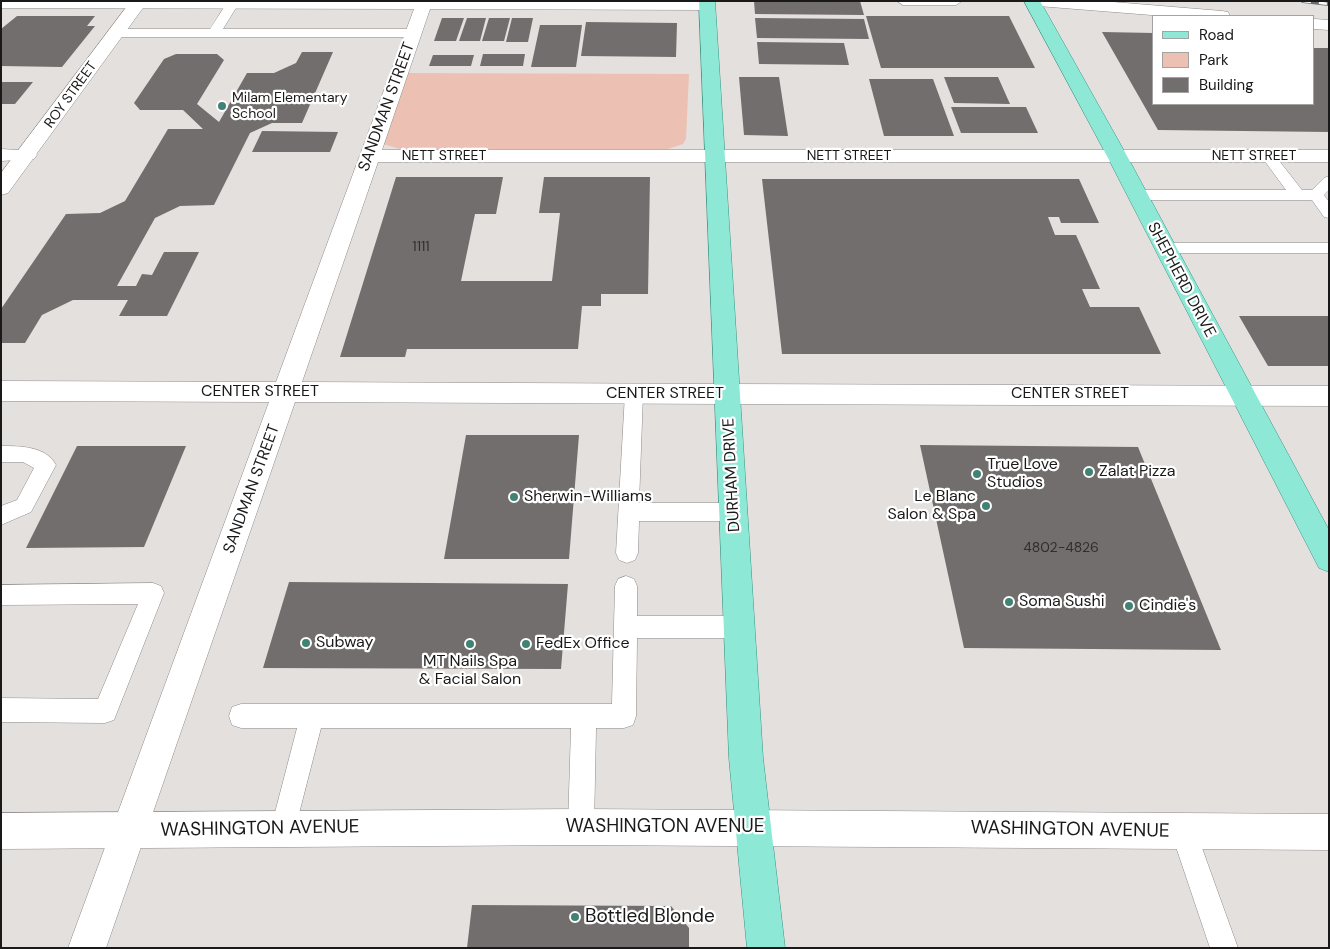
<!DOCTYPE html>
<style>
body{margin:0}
#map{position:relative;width:1330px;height:949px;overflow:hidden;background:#e4e0de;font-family:"DM Sans",sans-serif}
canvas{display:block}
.frame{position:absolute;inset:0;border:2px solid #1a1919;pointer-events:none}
.legend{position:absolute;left:1152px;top:15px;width:162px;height:90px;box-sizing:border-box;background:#fff;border:1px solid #a3a3a3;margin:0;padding:6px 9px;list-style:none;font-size:15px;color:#1a1919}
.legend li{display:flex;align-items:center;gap:10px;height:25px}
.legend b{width:25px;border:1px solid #a3a3a3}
</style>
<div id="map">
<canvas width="1330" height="949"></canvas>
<div class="frame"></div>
<ul class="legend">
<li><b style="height:6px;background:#8ee8d6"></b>Road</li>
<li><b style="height:14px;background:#ecc1b4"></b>Park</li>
<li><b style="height:14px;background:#726e6d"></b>Building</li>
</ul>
</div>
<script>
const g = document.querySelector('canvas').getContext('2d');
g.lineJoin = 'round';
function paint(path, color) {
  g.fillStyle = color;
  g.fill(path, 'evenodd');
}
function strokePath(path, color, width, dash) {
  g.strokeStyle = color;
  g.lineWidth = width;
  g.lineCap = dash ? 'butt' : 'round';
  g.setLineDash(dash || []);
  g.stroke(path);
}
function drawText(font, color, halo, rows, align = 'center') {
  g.font = font + ' "DM Sans",sans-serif';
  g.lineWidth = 4.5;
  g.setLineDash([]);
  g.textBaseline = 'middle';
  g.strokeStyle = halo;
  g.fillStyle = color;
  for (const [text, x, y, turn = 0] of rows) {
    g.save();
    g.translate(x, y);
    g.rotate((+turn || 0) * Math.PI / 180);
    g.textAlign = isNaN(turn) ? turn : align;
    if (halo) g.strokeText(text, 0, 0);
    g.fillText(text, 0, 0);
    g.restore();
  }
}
paint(new Path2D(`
 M405,73L689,74L686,139L683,144L668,149H400L383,144Z`), '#ecc1b4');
paint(new Path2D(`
 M754,1H860L864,15L755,14Z
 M17,16H95L87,26H95L62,67L1,66V29Z
 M866,16H1009L1035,68H881Z
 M442,18H464L456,41H434Z
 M467,18H486L480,41H459Z
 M489,18H510L504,41H482Z
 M512,18H533L528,42H506Z
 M755,18L864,19L869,39L757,38Z
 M586,22L677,23L676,57L581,56Z
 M540,25H582L576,67H531Z
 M1102,32L1154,33V104H1314V48H1329V132L1158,130Z
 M757,42L844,43L849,65L759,64Z
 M302,52H333L302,123H272L250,133L214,205L180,206L155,218L117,286H136L142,274L152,275L164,252H199L167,316H119L128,300H73L42,315L25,343H1V309L66,214L100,213L125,201L168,129H203L183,110H140L134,103L164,59L176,54H217L224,60L197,104L219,122L247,73H274L296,63Z
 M483,54H525L523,66H480Z
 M433,55H474L471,66H429Z
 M739,77H779L788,136L744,135Z
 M944,77H998L1010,104L954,103Z
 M869,79H933L954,136H884Z
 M1,82H33L15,104H1Z
 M951,107H1026L1038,133H961Z
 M262,131L338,132L330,152H252Z
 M396,177H503L496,214H475L461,281H552L560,213H539L544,177H650L648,294H601V306H582L578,349H407L405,357H340Z
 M762,179H1079L1099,223H1061L1059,217H1048L1055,235H1076L1100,289H1082L1090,307H1139L1161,354H782Z
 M1239,316H1329V366H1268Z
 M466,435H579L569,559H444Z
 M920,445L1138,447L1221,650L964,648Z
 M77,446H186L144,547L26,548Z
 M289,582L568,584L561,669L263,668Z
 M472,905L671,906L689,928V948H467Z`), '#726e6d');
const lane = new Path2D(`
 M228,1H238L239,3L223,29H413L419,33L413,37H117L111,33L117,29H210Z
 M897,1H962L956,5H903Z
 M1268,152L1273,153L1302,190H1312L1324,178L1329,176V190L1324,195L1329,202V218L1324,217L1312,200H1137L1132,198L1129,195L1132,192L1137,190H1286L1261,156L1263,153Z
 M1165,243H1329V253H1165L1159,252L1157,248L1159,244Z
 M634,387L641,389L643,394L639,503H734L741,506L744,512L741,518L734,521H639L638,553L635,560L627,563L619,560L616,553L625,394L627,389Z
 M1,446C20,446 46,446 56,465L31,512L1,525V506L17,500L34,468L23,462H1Z
 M626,576L634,579L637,586V616H739L747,619L750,627L747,635L739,638H637L636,716L633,725L624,728H596L594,827L590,836L581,840L572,836L568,827L571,728H321L293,837L284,841L275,837L271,828L297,728H241L232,725L229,716L232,707L241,704H612L615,586L618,579Z
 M153,583L161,586L164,593L114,720L105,723L1,722V698L98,699L138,604L1,605V585Z
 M1184,819L1193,823L1238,948H1210L1171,832L1175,823Z`);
const street = new Path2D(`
 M1,1H712L715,5L713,8L707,10L430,9L382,150H1329V162H378L302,382L728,384L737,387L741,394L737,401L728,404L295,402L106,948H68L269,402L1,401V381L276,382L414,9L1,8Z
 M1030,1H1101L1222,11L1228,12L1230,16H1164L1038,6L1032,4Z
 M1314,19L1329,20V30L1314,29Z
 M1,149L34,151L37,155L34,159L1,161Z`);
const secondary = new Path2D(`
 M131,1H148L8,193L1,195V173Z
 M728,384L1329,386V406L728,404L719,401L715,394L719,387Z
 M581,809L1329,814V850L581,845L1,849V813Z`);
const primary = new Path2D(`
 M699,1H715L763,758L785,948H747L729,758Z
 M1024,1H1040L1127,156L1329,530V572L1319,568L1107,156Z`);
strokePath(lane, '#8e8a89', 1);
strokePath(street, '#8e8a89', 1);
strokePath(secondary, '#8e8a89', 1);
strokePath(primary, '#359582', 1);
paint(lane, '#fff');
paint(street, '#fff');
paint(secondary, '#fff');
paint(primary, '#8ee8d6');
const rail = new Path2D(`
 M1303,1L1329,4`);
strokePath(rail, '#6e6c6b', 4);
strokePath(rail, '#fff', 2.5, [8]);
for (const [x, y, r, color] of [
 [222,106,5,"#408273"],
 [1089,472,5,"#408273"],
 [977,474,5,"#408273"],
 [514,497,5,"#408273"],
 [986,506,5,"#408273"],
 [1009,602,5,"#408273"],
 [1129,606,5,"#408273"],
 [306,643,5,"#408273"],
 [470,644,5,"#408273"],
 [526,644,5,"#408273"],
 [575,917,5,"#408273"]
]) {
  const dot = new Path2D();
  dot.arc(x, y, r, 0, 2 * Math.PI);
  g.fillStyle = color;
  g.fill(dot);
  strokePath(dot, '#fff', 2);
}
drawText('14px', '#1a1919', '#fff', [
 ["ROY STREET",71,95,-54],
 ["NETT STREET",444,156],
 ["NETT STREET",849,156],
 ["NETT STREET",1254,156]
]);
drawText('14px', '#1a1919', '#fff', [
 ["Milam Elementary",232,98],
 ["School",232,114]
], 'left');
drawText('14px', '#302e2e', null, [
 ["1111",421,247],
 ["4802-4826",1061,548]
]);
drawText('16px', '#1a1919', '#fff', [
 ["SANDMAN STREET",387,107,-70],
 ["SHEPHERD DRIVE",1181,280,62],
 ["CENTER STREET",260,392],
 ["CENTER STREET",665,394],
 ["CENTER STREET",1070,394],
 ["DURHAM DRIVE",732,475,-93],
 ["SANDMAN STREET",252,489,-70]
]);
drawText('16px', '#1a1919', '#fff', [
 ["True Love",987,465],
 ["Studios",987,483],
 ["Zalat Pizza",1099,472],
 ["Sherwin-Williams",524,497],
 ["Le Blanc",976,497,"right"],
 ["Salon & Spa",976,515,"right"],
 ["Soma Sushi",1019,602],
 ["Cindie's",1139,606],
 ["Subway",316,643],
 ["FedEx Office",536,644],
 ["MT Nails Spa",470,662,"center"],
 ["& Facial Salon",470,680,"center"]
], 'left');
drawText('19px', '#1a1919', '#fff', [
 ["WASHINGTON AVENUE",665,827],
 ["WASHINGTON AVENUE",260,829,-1],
 ["WASHINGTON AVENUE",1070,830,1]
]);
drawText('19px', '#1a1919', '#fff', [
 ["Bottled Blonde",585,917]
], 'left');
</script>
